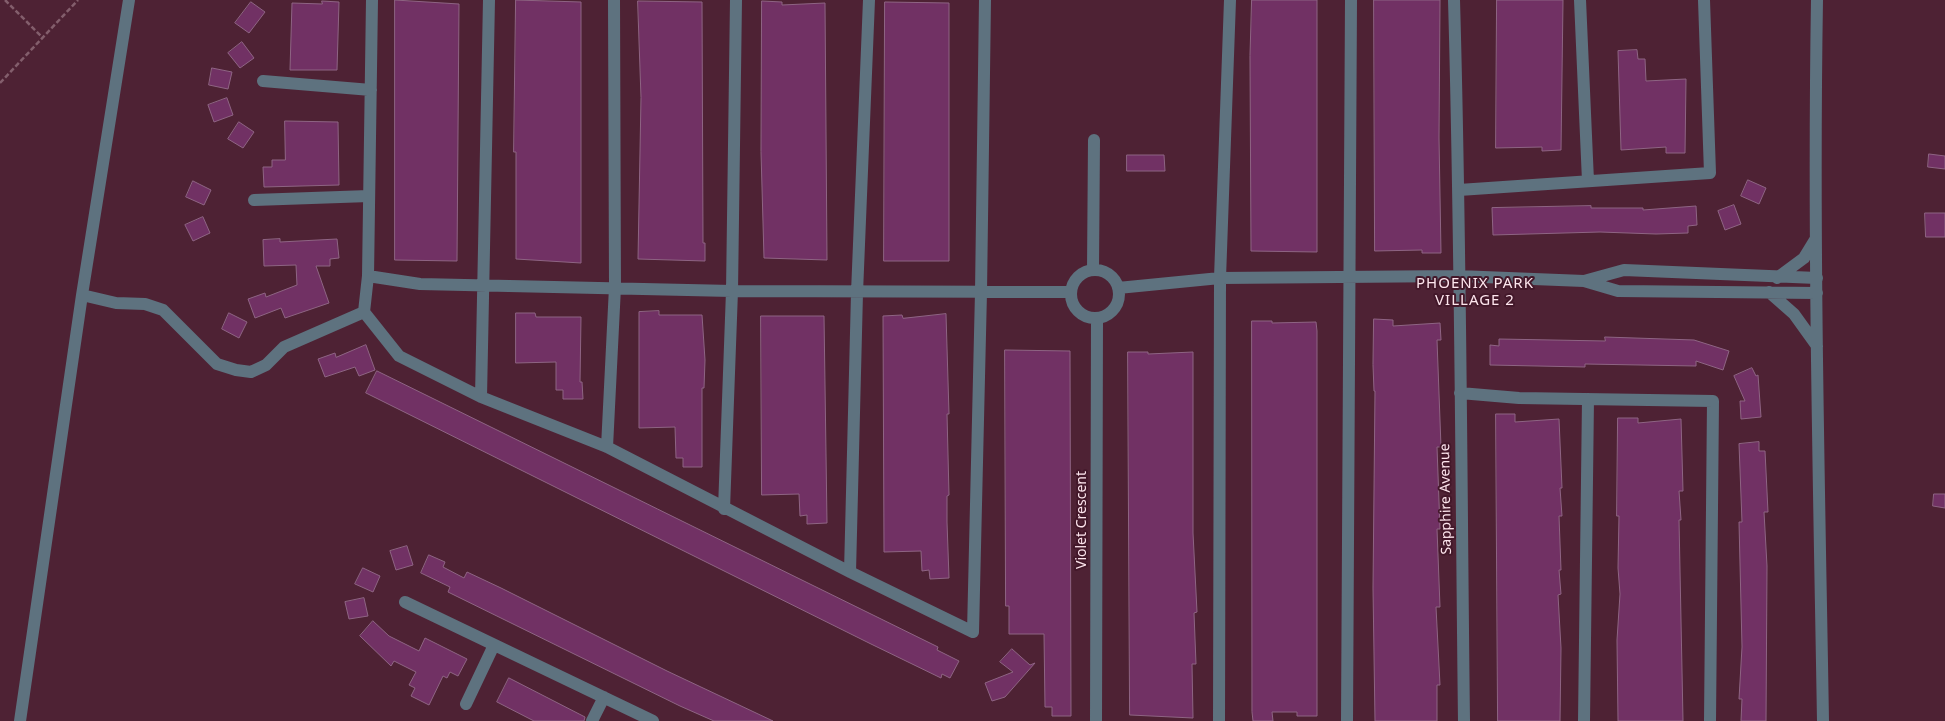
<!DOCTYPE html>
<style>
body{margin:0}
canvas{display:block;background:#4e2234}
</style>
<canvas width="1945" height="721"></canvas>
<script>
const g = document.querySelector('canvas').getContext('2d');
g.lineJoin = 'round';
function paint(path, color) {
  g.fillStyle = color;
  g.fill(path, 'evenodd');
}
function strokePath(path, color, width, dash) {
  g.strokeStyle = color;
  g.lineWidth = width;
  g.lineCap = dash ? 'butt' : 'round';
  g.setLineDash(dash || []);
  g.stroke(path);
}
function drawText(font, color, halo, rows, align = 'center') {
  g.font = font + ' "Noto Sans",sans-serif';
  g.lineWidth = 4;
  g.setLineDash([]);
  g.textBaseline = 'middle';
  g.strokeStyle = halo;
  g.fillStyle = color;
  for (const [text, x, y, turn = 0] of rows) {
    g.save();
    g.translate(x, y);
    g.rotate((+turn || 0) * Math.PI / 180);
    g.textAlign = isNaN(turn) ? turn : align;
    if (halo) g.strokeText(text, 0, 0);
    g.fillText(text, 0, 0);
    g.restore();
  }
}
const building = new Path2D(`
 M395,0L459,4L457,261L395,260Z
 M516,0L581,2V263L516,259V152H514Z
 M1252,0H1317V252L1251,251L1250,56Z
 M1374,0H1440L1439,138L1441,253H1422V250L1375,251Z
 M1497,0H1563L1561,150L1542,151V147L1496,148Z
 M322,1L339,2L337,70H290L292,3L322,4Z
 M638,1L702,2L703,243H705V261L638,259L641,98Z
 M762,1L782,2V5L825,3L827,260L764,258L761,152Z
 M251,2L265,12L249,33L235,23Z
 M885,2L949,3V261H884Z
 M242,42L254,58L240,68L228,53Z
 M1637,50L1638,59H1645L1646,81L1686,79L1685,153H1666V147L1621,150L1618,51Z
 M212,68L232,72L228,89L209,85Z
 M227,98L233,115L214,122L208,105Z
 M285,121L338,122L339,185L264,187L263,167H272V160H285Z
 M239,122L254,132L243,148L228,139Z
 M1929,154L1945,156V169L1928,167Z
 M1127,155H1164L1165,171H1127Z
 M1748,180L1766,188L1759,204L1741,196Z
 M193,181L211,190L204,205L186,197Z
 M1734,205L1741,224L1725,230L1718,211Z
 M1591,206V208H1643V210L1696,206L1697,225L1688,226V233L1656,234L1600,232L1493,235L1492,208Z
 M1925,213H1945V237H1926Z
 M203,217L210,233L193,241L185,225Z
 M280,239V242L337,239L339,258L330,259V266H316L329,303L285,318L281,308L255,318L248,299L265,293L266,297L297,285L296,265L264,266L263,240Z
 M659,311V315H702L705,360L704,388H702V467H683V458H676L675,427L639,428V312Z
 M229,313L247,322L239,338L222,329Z
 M516,313H535L536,317H581L580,382H582L583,399H563V390H556V362L516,363Z
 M946,314L949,414H947L949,495L947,496V522L949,578L930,579L929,570L922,571L921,551L884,552L883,316L902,315L903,318Z
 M761,316H824L827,523L807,524V515L800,516L799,494L762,495Z
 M1374,319L1393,320V326L1440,323L1441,340H1437L1441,447H1437L1440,529H1437L1440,607H1436L1440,685H1437V721H1375L1373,588L1375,391H1374L1373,365Z
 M1252,321H1272V323L1316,322L1317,331V716H1297V712H1272L1273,721H1253L1252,712Z
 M1605,337L1694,340L1729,351L1723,370L1696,361V366L1585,364V367L1490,365V345L1499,346V339L1605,341Z
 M366,345L375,370L359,376L355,367L325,377L318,359L335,353L336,357Z
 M1005,350L1070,351L1071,716H1052V707H1045L1044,634H1009V606H1006Z
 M1128,352H1148V354L1193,352V533L1197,612L1194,613L1196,664H1192L1193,718L1130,715Z
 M1752,368L1756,376L1758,375L1761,417L1741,419L1740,401H1745L1734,376Z
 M377,371L938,647L937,650L959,661L950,678L942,674L941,678L871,644L366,393Z
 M1496,414H1515V422L1559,419L1562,488H1560L1562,516H1559L1561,570H1559L1561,594L1558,595L1561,648L1560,721H1498Z
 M1618,418H1638V423L1681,419L1683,491H1679L1681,520H1679L1683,721H1618L1617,640L1620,594L1618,568L1619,516H1617Z
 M1759,442V451H1765L1768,512H1764L1767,566L1766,721H1741L1742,699H1739L1742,647L1739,522H1742L1739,444Z
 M1934,494H1945V508L1933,506Z
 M407,546L413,565L396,570L390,551Z
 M429,555L445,562L443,567L464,578L467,572L501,588L667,671L773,721H714L680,706L448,592L450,587L421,573Z
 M363,568L380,576L373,592L355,584Z
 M364,598L368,616L349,619L345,602Z
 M373,621L389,636L419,651L425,638L467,659L458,676L450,672L447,678L443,676L429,705L411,696L415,688L409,685L416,672L394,661L391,666L360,636Z
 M1012,649L1030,665L1035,663L1005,697L992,701L985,683L1013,672L1000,662Z
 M509,678L585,717L584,721H534L497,702Z`);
paint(building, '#713164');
strokePath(building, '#8e6483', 1);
strokePath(new Path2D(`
 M5,0L43,38
 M0,83L78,0`), '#835e6c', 2.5, [5, 2.5]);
strokePath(new Path2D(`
 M1454,0C1461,240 1461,481 1464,721
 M1580,0L1588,181
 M1817,0C1813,240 1819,481 1823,721
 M263,81L371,90
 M1459,190L1710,173L1704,0
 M254,200L369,196
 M1093,270L1094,140
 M1071 294a24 24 0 1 1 48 0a24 24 0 1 1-48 0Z
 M368,276L372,0
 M1777,278L1804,258L1815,240
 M1584,281L1624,270L1817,278
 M1118,288L1220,278L1458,276L1584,281L1618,291L1817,293
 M1769,292L1794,314L1817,346
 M82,295L116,303L145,304L163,310L217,364L236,370L251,372L266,365L284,347L364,312L368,276L420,284L732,291L1071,292
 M364,312L399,356L481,397L607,447L850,572L973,632L981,292L985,0
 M1460,393L1519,398L1713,401L1710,721
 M481,397L489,0
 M607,447L615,287L614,0
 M724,509L732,291L736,0
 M850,572L857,293L869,0
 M405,602L653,721
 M466,704L494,645
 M20,721L82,295L129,0
 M592,721L604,697
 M1096,721L1097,318
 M1219,721L1220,278L1230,0
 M1347,721L1351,0
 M1584,721L1588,399`), '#5e727f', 12);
drawText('14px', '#fde5ed', '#43182a', [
 ["Sapphire Avenue",1446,499,-91],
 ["Violet Crescent",1082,520,-90]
]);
g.letterSpacing = '1px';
drawText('15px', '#fde5ed', '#43182a', [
 ["PHOENIX PARK",1475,284],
 ["VILLAGE 2",1475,301]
]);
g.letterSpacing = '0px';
</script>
